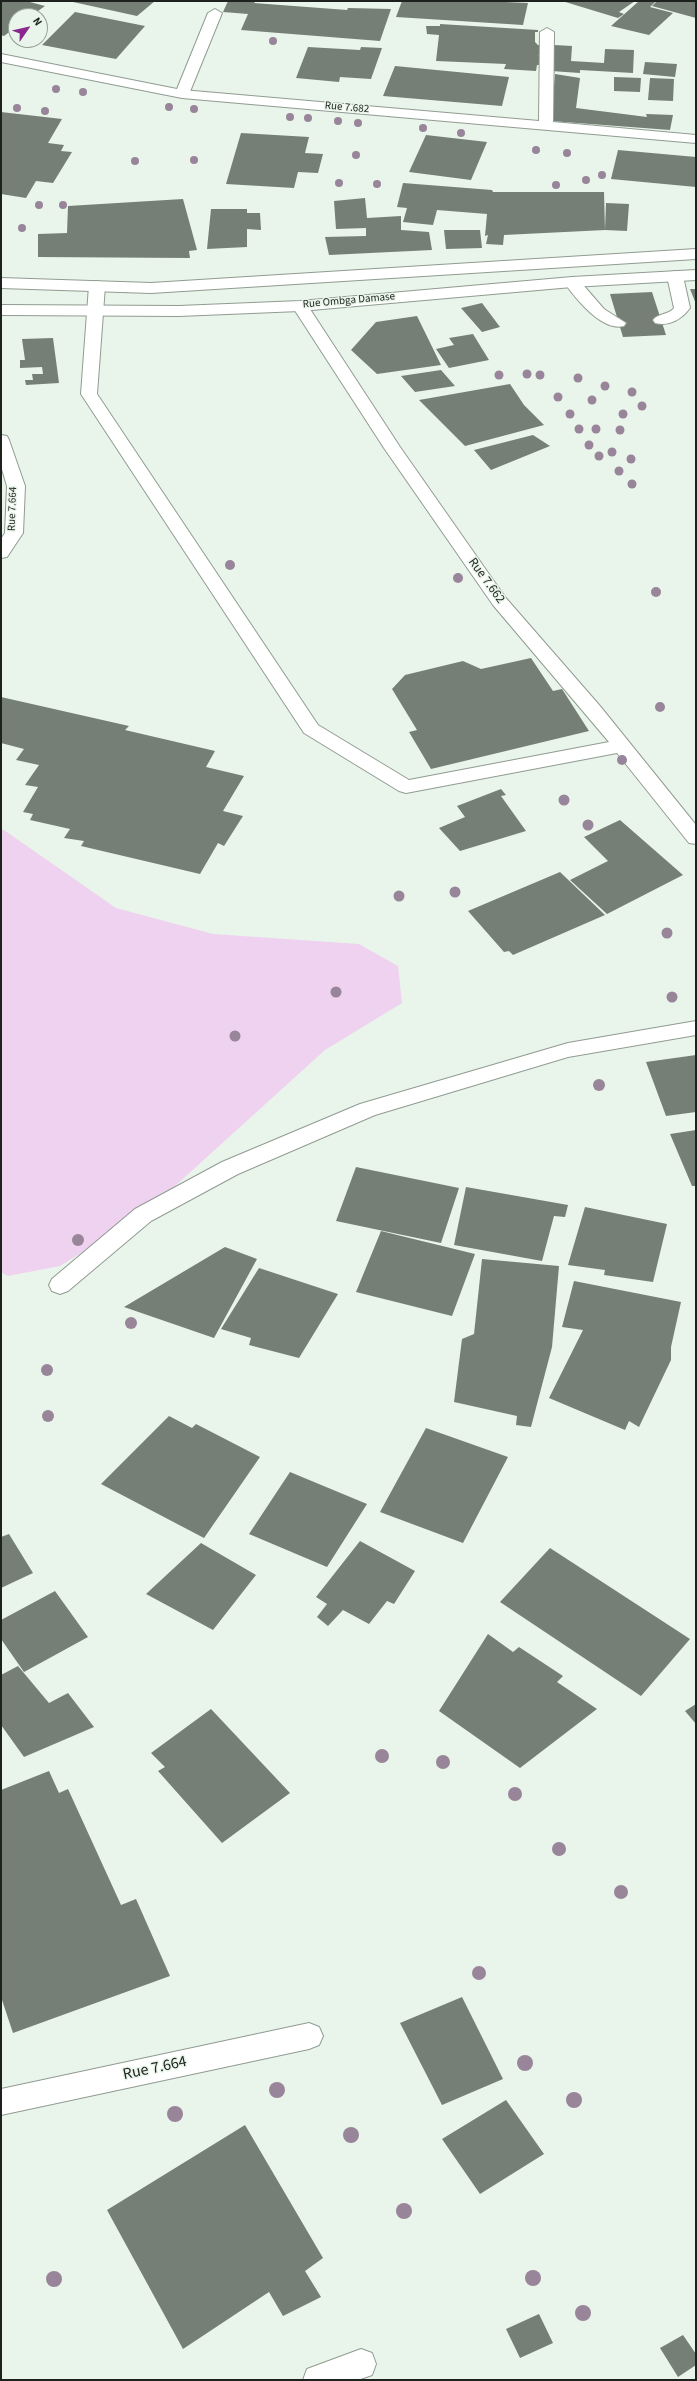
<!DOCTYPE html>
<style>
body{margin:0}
#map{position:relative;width:697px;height:2381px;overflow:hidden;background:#e9f5ea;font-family:"Source Sans 3",sans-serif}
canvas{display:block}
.frame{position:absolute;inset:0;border:2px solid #1e221e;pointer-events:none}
.north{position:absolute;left:8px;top:8px;width:40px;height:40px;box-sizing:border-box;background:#e9f5ea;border:1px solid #98a198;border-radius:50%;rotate:56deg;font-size:11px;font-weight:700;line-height:16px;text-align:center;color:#1e221e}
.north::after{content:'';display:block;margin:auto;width:14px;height:18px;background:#8a278f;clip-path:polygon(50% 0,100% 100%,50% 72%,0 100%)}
</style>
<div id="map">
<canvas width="697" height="2381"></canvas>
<div class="frame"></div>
<div class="north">N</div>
</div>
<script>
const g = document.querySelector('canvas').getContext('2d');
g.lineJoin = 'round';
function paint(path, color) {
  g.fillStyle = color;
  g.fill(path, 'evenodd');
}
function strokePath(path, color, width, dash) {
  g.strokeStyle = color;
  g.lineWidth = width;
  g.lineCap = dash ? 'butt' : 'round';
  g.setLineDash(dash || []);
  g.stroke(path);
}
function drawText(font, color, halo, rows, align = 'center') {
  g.font = font + ' "Source Sans 3",sans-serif';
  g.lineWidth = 3;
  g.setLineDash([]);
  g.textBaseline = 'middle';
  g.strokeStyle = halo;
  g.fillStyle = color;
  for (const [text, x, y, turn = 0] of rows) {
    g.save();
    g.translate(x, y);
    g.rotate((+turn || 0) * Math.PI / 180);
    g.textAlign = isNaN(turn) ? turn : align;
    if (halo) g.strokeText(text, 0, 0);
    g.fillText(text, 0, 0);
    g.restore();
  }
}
paint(new Path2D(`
 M1,828L116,908L213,934L359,944L398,966L402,1003L325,1050L143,1215L60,1266L8,1276L1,1272Z`), '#eed2ef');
paint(new Path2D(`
 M1,1H26L45,6L31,16H16V27L4,36L1,35Z
 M74,1H155L137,16L73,2Z
 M228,1H256L254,3L347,10L348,8L391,9L380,41L241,30L248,14L223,12Z
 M402,1H483L528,3L523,25L396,17Z
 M562,1H635L619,12L624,14L618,18Z
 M639,1H656L650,7L673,13L649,35L611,26Z
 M657,1H696V18L652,6Z
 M75,12L145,26L116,59L42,45Z
 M440,24L538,30V32H535V42L538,45L542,46V54L538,56H543L542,65H537L536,71L504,69L506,64L436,61L439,35L427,34L426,26H440Z
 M554,45L572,46L571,61L604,63L605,49L634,50L633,73L580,70V73L551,71Z
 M308,47L360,50L361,47L382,48L371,79L340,77L339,82L296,78Z
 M645,62L677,64L675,77L643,74Z
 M395,66L509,77L502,106L383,96Z
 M555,74L580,78L576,108L647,117L646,114L673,115L670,130L551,121Z
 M614,77L641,78L640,92L614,91Z
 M650,78L674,79L673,101L648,100Z
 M1,112L62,119L48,143L64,145L61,151L72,152L53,183L36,181L26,198L1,194Z
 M241,133L309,137L305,153L323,154L318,173L298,172L294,188L226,184Z
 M426,135L487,142L471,180L409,172Z
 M618,150L696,157V187L611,179Z
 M403,183L492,190L493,192H604L605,230L504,235L503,245L486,244L488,235L485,236L487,214L437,210L433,225L403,222L407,208L397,207Z
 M365,198L367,218L401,216V230L429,232L432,250L329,255L325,237L366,236V228L336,229L334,201Z
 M183,199L197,250L189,251L190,258L38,257V234L67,233L68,206Z
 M606,203L629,204L627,231L605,230Z
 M211,209H247V213H260L261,230L247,229V247L207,249Z
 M444,230H480L482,248L446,249Z
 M690,289H696V304Z
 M652,292L666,335L623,337L610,294Z
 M482,303L500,327L482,332L461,308Z
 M417,316L441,365L377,374L351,350L376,322Z
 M473,334L489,360L449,368L436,349L454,345L449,338Z
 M53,338L59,383L26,385L25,380H33L32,374H43L42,367L20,368V360H25L22,339Z
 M441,370L455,386L415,392L401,376Z
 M510,384L524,405L544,425L465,446L419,400Z
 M533,435L550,446L491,470L474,450Z
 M531,658L553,691L562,689L589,731L431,769L409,732L417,730L392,689L405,675L463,661L481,669Z
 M1,697L129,726L125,730L215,751L206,767L244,776L223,811L243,816L224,846L218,843L200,874L81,846L84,841L64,838L70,829L30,820L33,814L23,812L38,787L25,785L39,765L16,760L24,749L1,743Z
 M501,789L506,795L501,796L526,831L460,851L439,828L465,817L457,806Z
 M620,820L683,875L607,914L570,880L608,861L584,837Z
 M560,872L605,915L513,955L509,951L504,952L468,911Z
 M696,1055V1112L666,1116L646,1062Z
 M696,1130V1186H692L670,1134Z
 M356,1167L459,1188L441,1243L336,1221Z
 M466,1187L568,1205L565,1217L554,1216L542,1261L454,1245Z
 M585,1207L667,1224L653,1282L604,1275L605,1270L568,1265Z
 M381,1231L475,1254L452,1316L356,1292Z
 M225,1247L257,1259L214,1338L124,1307Z
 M482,1259L559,1266L552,1347L531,1427L516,1425L517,1416L454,1402L462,1339L474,1334Z
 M259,1268L338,1294L299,1358L249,1345L251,1338L221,1329Z
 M574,1281L681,1302L671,1347V1360L639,1427L629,1421L625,1430L549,1398L583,1330L562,1327Z
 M169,1416L192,1428L196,1424L260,1457L204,1538L101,1484Z
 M426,1428L508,1457L463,1543L380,1512Z
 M290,1472L367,1504L327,1567L249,1534Z
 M9,1534L33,1573L1,1588V1537Z
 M360,1541L415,1571L394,1604L387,1601L369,1624L343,1610L328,1626L317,1617L327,1604L316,1597Z
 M201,1543L256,1575L213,1630L146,1594Z
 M550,1548L690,1639L641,1696L500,1602Z
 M55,1591L88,1637L24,1672L1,1639V1620Z
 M488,1634L513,1652L519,1647L563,1676L557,1682L597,1709L520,1768L439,1711Z
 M18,1666L49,1703L68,1693L94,1727L24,1757L1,1725V1675Z
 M696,1704V1724L685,1711Z
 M211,1709L290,1793L222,1843L158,1771L165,1767L151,1753Z
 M49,1771L59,1793L68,1789L121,1905L136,1899L170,1976L13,2033L1,1997V1790Z
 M462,1997L503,2079L442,2105L400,2023Z
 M506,2100L544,2154L480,2194L442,2139Z
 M245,2125L323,2258L305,2271L321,2297L283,2316L269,2292L183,2349L107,2210Z
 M539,2314L553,2343L520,2358L506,2329Z
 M683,2335L696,2354V2365L678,2377L660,2348Z`), '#757f75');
const service = new Path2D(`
 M215,9L222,13L189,94L187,97H177L175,94L208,13Z
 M675,271L681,273L683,276L690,308C682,319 669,327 655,323L653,320C658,313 669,315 674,308L667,276L669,273Z
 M572,277L578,279L604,309L626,323L624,326C602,332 575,298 564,282L566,279Z`);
const minor = new Path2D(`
 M547,28L554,32L553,122L696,135V143L182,98L1,62V54L182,90L539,121L540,32Z
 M97,281L103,283L105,286L97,394L318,725L409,780L609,742L493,605L384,448L292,306L294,303H306L400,447L505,597L600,706L696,825V844L689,843L617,753L406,793L399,791L304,733L81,394L89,286L91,283Z
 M1,435L7,436L9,440L25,486L23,533L7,557L1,558V539L5,533L7,486L1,466Z
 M696,1021V1035L568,1057L375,1115L238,1174L151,1221L68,1291L60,1294L52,1291L49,1285L52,1279L135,1209L222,1162L360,1104L568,1043Z
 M309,2023L319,2027L323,2036L319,2045L309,2049L1,2115V2089Z
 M361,2349L372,2353L376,2364L372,2375L358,2380H303L307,2369Z`);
const secondary = new Path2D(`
 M696,249V259L151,293L1,288V278L151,283Z
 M696,270V280L572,287L300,311L179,316L1,315V305L179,306L300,301L572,277Z`);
strokePath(service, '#919b91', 2);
strokePath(minor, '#919b91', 2);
strokePath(secondary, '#919b91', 2);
paint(service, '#fff');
paint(minor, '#fff');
paint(secondary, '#fff');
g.fillStyle = '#98859a';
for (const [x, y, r] of [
 [273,41,4],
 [56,89,4],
 [83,92,4],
 [169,107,4],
 [17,108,4],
 [194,109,4],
 [45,111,4],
 [290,117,4],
 [308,118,4],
 [338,121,4],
 [358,123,4],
 [423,128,4],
 [461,133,4],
 [536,150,4],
 [567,153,4],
 [356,155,4],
 [194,160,4],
 [135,161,4],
 [602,175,4],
 [586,180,4],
 [339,183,4],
 [377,184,4],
 [556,185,4],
 [39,205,4],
 [63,205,4],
 [22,228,4],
 [527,374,4.5],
 [499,375,4.5],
 [540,375,4.5],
 [578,378,4.5],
 [605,386,4.5],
 [632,392,4.5],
 [558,397,4.5],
 [592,400,4.5],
 [642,406,4.5],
 [570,414,4.5],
 [623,414,4.5],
 [579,429,4.5],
 [596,429,4.5],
 [620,430,4.5],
 [589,445,4.5],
 [612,452,4.5],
 [599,456,4.5],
 [631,459,4.5],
 [619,471,4.5],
 [632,484,4.5],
 [230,565,5],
 [458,578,5],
 [656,592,5],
 [660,707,5],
 [622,760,5],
 [564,800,5.5],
 [588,825,5.5],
 [455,892,5.5],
 [399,896,5.5],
 [667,933,5.5],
 [336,992,5.5],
 [672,997,5.5],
 [235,1036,5.5],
 [599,1085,6],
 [78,1240,6],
 [131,1323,6],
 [47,1370,6],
 [48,1416,6],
 [382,1756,7],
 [443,1762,7],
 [515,1794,7],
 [559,1849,7],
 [621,1892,7],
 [479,1973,7],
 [525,2063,8],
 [277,2090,8],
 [574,2100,8],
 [175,2114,8],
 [351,2135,8],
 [404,2211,8],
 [533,2278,8],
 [54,2279,8],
 [583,2313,8]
]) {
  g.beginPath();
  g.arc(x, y, r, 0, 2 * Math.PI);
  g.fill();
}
drawText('11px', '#1e221e', '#e9f5ea', [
 ["Rue 7.682",347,108,5],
 ["Rue Ombga Damase",349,301,-5],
 ["Rue 7.664",13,509,-88]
]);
drawText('13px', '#1e221e', '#e9f5ea', [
 ["Rue 7.662",486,581,54]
]);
drawText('16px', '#1e221e', '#e9f5ea', [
 ["Rue 7.664",155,2069,-12]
]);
</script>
